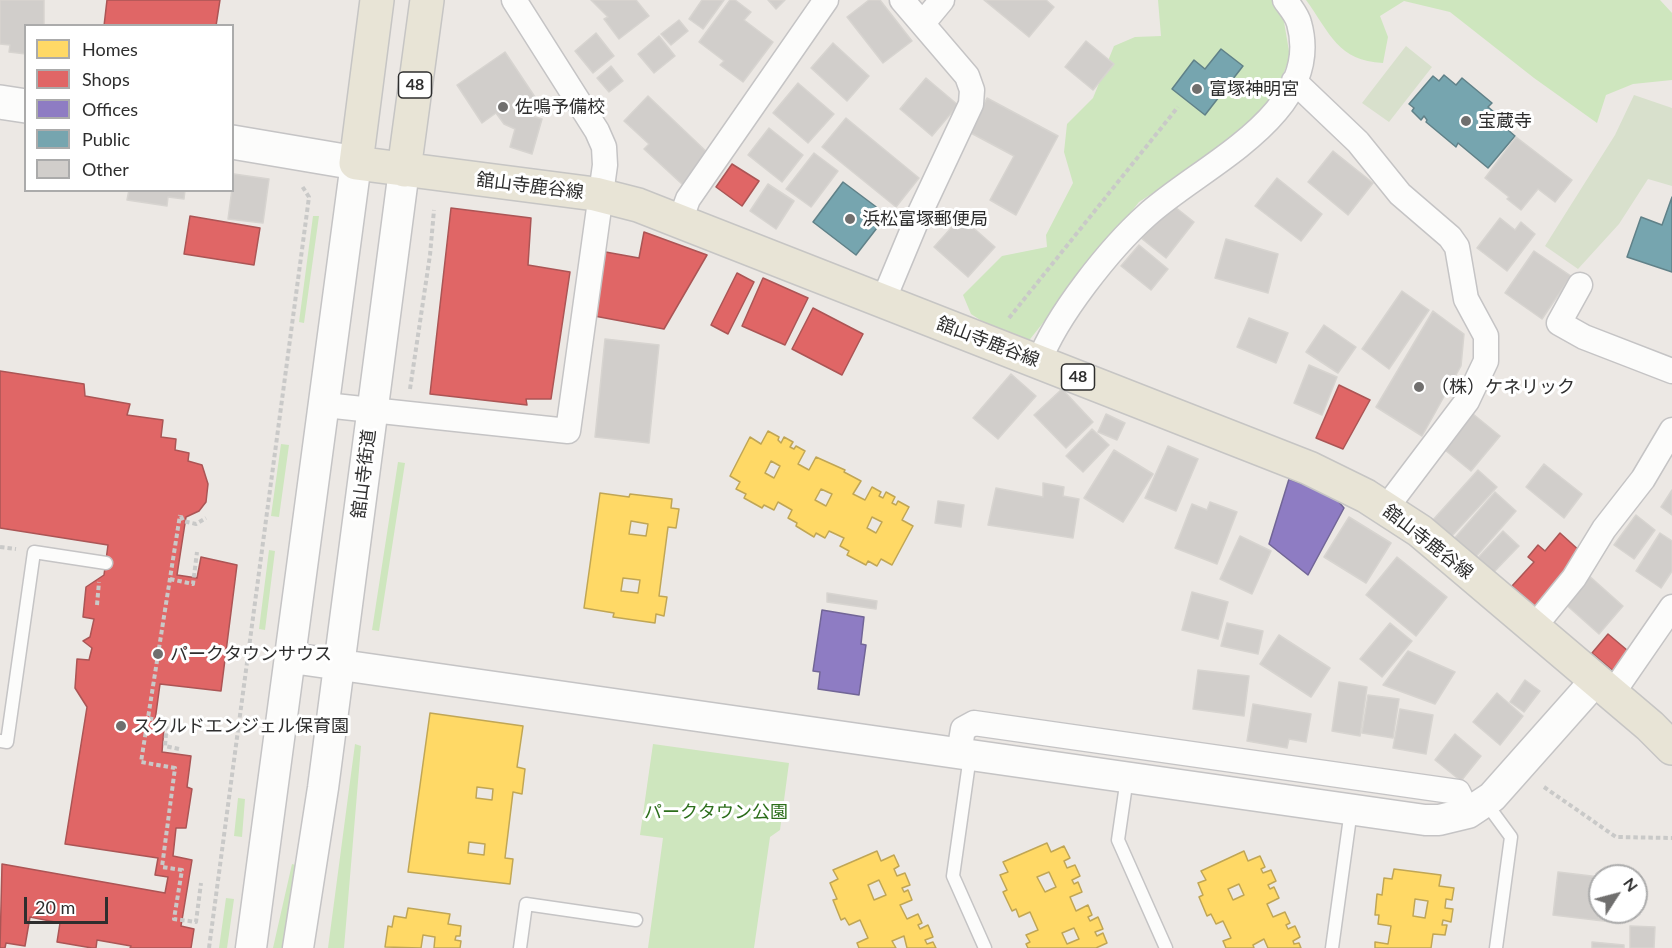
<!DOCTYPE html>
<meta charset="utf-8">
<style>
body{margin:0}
#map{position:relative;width:1672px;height:948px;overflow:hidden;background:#ece8e4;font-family:Lato,sans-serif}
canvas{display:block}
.legend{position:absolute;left:24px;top:24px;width:210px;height:168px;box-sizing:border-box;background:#fff;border:2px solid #ababab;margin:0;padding:8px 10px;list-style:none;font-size:18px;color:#2e2e2e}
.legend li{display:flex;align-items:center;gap:12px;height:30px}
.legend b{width:30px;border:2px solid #ababab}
.north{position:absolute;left:1588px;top:864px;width:60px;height:60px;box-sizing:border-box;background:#fff;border:2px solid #ababab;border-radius:50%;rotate:54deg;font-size:16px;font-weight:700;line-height:24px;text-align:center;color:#2e2e2e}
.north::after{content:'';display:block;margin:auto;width:21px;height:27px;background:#706f6e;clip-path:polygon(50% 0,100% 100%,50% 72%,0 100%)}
.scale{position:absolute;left:24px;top:897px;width:84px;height:27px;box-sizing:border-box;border:3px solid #2e2e2e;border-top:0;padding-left:8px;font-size:18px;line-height:21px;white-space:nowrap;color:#2e2e2e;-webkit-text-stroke:4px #fff;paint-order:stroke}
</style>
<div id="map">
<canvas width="1672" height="948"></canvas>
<ul class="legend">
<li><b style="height:16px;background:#ffd966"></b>Homes</li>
<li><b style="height:16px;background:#e06666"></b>Shops</li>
<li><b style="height:16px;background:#8e7cc3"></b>Offices</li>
<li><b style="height:16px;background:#76a5af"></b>Public</li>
<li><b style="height:16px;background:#d1cecb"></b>Other</li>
</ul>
<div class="north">N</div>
<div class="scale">20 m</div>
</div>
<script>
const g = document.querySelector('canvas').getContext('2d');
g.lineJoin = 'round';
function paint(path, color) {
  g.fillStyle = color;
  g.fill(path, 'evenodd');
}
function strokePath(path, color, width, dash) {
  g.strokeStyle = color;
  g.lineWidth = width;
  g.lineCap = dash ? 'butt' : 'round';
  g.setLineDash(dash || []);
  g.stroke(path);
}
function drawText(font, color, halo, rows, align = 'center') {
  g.font = font + ' Lato,"Noto Sans JP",sans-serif';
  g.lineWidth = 6;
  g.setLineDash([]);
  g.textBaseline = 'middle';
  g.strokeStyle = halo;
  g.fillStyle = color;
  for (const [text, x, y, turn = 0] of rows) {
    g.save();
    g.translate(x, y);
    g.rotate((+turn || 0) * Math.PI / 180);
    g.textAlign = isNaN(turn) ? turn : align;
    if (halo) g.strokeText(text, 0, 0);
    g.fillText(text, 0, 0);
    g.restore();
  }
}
paint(new Path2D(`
 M1158,0H1273L1282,10L1290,57L1272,102L1230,143L1139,202L1023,348L971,314L963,295L1002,256L1047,247L1046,235L1073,183L1064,152L1067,124L1093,98L1114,46L1135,37L1161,36Z
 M1306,0H1660L1672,13V80L1633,84L1606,95L1597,123L1534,78L1450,12L1404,1L1380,16L1388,37L1383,63C1338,61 1330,33 1306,0Z
 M313,216H319L304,323L299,322Z
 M281,444L289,445L279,517L271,516Z
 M398,462L405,463L379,631L372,630Z
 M269,550L275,551L265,630L259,629Z
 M355,744L361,746L344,948H328Z
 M653,744L789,763L780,830L770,837L754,948H648L663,838L640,835Z
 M238,798L245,799L242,837L234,836Z
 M292,864L299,866L282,948H273Z
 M226,898L234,899L227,948H219Z`), '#cee6be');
paint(new Path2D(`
 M1406,46L1432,67L1389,122L1362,103Z
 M1634,95L1672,108V186L1648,179L1619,224L1578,269L1545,246L1615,135Z`), '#d8e0cc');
const homes = new Path2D(`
 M768,431L779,437L778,440L781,443L784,437L793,442L790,447L794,449L796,446L805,451L798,464L809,470L816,457L845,470L844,472L861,481L853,494L865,500L872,487L881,492L879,496L883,498L886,492L895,497L892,503L896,505L898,501L909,507L902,520L913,526L892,565L881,559L877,566L868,561L866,565L847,555L849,551L840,546L844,538L829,531L825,538L816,533L814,537L796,526L797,523L788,518L792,510L778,502L774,510L764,505L762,508L744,498L746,494L736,489L740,482L730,476L750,437L761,444ZM771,461L780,466L774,478L765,473ZM821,489L832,494L826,506L815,500ZM872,517L882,522L876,533L867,528Z
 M600,493L629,497L630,494L672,499L671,508L679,509L676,528L668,527L659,596L667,597L664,616L656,614L655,623L613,617L614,613L584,608ZM631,521L648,524L646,536L629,534ZM623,578L640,580L638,593L621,591Z
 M430,713L523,726L517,767L525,769L522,794L513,792L505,858L513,859L510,884L408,872ZM477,787L493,789L492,800L476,798ZM469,842L485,844L484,855L468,853Z
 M1047,843L1051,852L1064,846L1070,858L1064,861L1067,868L1075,865L1080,876L1072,880L1074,884L1078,882L1082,892L1070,897L1076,911L1088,905L1092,915L1088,917L1090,921L1098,917L1103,929L1095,932L1097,936L1103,933L1107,943L1096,948H1028L1026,944L1030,942L1026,935L1038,930L1030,912L1019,917L1016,909L1012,911L1003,892L1007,890L1000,875L1008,872L1003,862ZM1049,872L1056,887L1045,892L1037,877ZM1074,928L1079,939L1067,944L1062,933Z
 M877,851L881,861L894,855L899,866L894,869L897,876L905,873L910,885L902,888L904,892L908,890L912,900L900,905L907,919L918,914L922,923L918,925L920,929L928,925L933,937L925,940L927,944L933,942L936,948H907L904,936L892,941L896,948H859L857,943L868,938L860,920L849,925L845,918L841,920L833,900L837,899L830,883L838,879L833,870ZM879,880L886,895L874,900L868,885Z
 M1244,851L1248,861L1260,856L1265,867L1261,869L1263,873L1271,870L1276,881L1268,885L1270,889L1274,887L1279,898L1267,904L1273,917L1285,912L1290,923L1286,925L1288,929L1295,926L1300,937L1293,941L1294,944L1299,943L1301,948H1268L1264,939L1253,945L1254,948H1226L1223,941L1231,938L1223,921L1216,924L1211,914L1207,916L1199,897L1203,895L1198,883L1206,880L1201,871ZM1239,884L1244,895L1233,900L1228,889Z
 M1394,869L1441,875L1439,886L1454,888L1452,900L1446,899L1445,908L1453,909L1451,922L1443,920L1442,925H1447L1445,935L1433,934L1431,948H1375V942L1388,944L1391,926L1378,924L1379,915H1375L1377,894L1382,895L1384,878L1392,879ZM1415,899L1428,901L1425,918L1413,916Z
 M408,908L450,914L448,924L461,926L460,936H456L455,940L461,941L460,948H434L435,937L423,935L421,948L385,947L388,926L392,927L394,916L406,918Z`);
paint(homes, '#ffd966');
strokePath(homes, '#c0a655', 1.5);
const shops = new Path2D(`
 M107,0H220L216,26H104Z
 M732,164L759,181L742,206L716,187Z
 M451,208L531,218L528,265L570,272L551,399H526L527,405L430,394Z
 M190,216L260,228L254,265L184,254Z
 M644,232L707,255L664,329L589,315L600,251L639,258Z
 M737,273L754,282L728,334L711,325Z
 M763,278L808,298L785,345L742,326Z
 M813,308L863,334L842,375L792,349Z
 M0,371L84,384L85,396L130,404L127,415L163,420L161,437L176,439L175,450L189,453L188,461L202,465L208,484L206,502L199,511L186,517L177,575L197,578L201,557L237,565L221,691L160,684L154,728H164L162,752L191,756L187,787L192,789L186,828H176L173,856L192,860L181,926L194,929L191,948H130L131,946L97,940L96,948H92L57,942L60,923L30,917L25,946L6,943L5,948H0L2,864L165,893L168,877L155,875L158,858L65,844L87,707L75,688L77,659L89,660L92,648L83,641L90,637L94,619L83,617L86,587L104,575L108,545L0,528Z
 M1339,385L1370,400L1343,449L1316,438Z
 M1560,533L1582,553L1536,607L1512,586L1534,562L1528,557L1538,545L1545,551Z
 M1608,634L1634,656L1618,675L1592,653Z`);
paint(shops, '#e06666');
strokePath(shops, '#ab5555', 1.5);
const offices = new Path2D(`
 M1289,479L1333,495L1344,508L1308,575L1269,544Z
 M822,610L864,617L861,644L866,645L859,695L818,689L820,672L813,671Z`);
paint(offices, '#8e7cc3');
strokePath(offices, '#716596', 1.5);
const public = new Path2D(`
 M1221,49L1243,66L1205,115L1172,89L1194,60L1205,69Z
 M1444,75L1456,85L1462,78L1492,103L1488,107L1511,126L1508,130L1515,136L1488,168L1458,143L1456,147L1426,122L1427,120L1424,116L1421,120L1412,111L1414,108L1409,104L1433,76L1439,81Z
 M843,182L887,215L856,255L813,222Z
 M1672,197V272L1627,257L1641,217L1662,225Z`);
paint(public, '#76a5af');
strokePath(public, '#608188', 1.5);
const building = new Path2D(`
 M0,0H44V26H26V54L9,52L10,45L0,44Z
 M591,0H636L649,16L619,39L604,19L608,17Z
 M702,0H724L703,29L689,19Z
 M730,0H735L751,12L744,20L773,42L743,82L720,65L724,61L699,42Z
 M768,0H785L776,9Z
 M869,0H880L912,41L883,63L847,17Z
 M984,0H1046L1054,7L1029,37Z
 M679,20L688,31L671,45L661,34Z
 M596,33L614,56L593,73L575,51Z
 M659,36L675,56L654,73L638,54Z
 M1086,41L1114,64L1093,90L1065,67Z
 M833,43L869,76L847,101L811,68Z
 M505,52L537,100L532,116L542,119L532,154L510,147L515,129L504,124L496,113L482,123L457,85Z
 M611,66L623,81L609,92L597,78Z
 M926,78L958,105L932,136L900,109Z
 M798,83L834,114L808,143L773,113Z
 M648,96L711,156L683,185L644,149L649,144L624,121Z
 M987,98L1058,136L1016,215L990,200L1014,156L969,132Z
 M846,118L919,178L896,207L822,147Z
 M769,128L803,155L782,182L748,155Z
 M1516,137L1572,180L1555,202L1538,189L1521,210L1507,199L1509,197L1485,178Z
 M1333,151L1373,183L1348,215L1308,182Z
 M814,153L838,171L811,207L786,189Z
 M234,174L269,179L263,223L228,219Z
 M1277,178L1322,214L1301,241L1255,206Z
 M768,184L794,201L776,229L750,211Z
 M129,190H185L184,199L168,197L167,206L127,200Z
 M1170,203L1194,222L1166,258L1141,238Z
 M961,217L995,247L968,277L934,247Z
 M1500,218L1515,230L1521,222L1535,234L1507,271L1477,248Z
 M1226,239L1278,254L1268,293L1215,278Z
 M1139,245L1168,269L1151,290L1121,266Z
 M1534,251L1571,276L1542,319L1505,293Z
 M1402,291L1429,310L1389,369L1362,349Z
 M1433,311L1464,334L1461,366L1422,436L1376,407Z
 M1249,318L1288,333L1276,363L1237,347Z
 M1324,325L1356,347L1338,373L1306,352Z
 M605,339L659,345L649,443L595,437Z
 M1309,365L1337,377L1322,415L1294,403Z
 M1011,374L1036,396L998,439L973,418Z
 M1062,389L1093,422L1066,448L1034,415Z
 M1106,414L1125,423L1117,440L1098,432Z
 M1473,414L1500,436L1471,471L1445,450Z
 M1092,429L1109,445L1083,472L1066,456Z
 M1168,446L1198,459L1176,511L1145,498Z
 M1114,450L1153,474L1123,522L1084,498Z
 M1544,464L1582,494L1564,518L1526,487Z
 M1478,470L1497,487L1450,538L1432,521Z
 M1043,483L1064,487L1063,496L1079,499L1073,538L988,525L996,488L1043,497Z
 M1672,490V515L1661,507Z
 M1495,492L1516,511L1474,559L1453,540Z
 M938,501L964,505L961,527L935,523Z
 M1210,502L1237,512L1217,564L1175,548L1192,504L1207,510Z
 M1636,515L1655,530L1634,559L1614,545Z
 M1349,517L1391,543L1366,583L1324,557Z
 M1503,531L1519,546L1491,575L1475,561Z
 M1660,533L1672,541V571L1661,588L1636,571Z
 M1240,536L1271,551L1252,594L1220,579Z
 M1397,557L1447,597L1416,636L1366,595Z
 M1587,574L1623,606L1599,634L1563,602Z
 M1192,592L1228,602L1218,639L1182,630Z
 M827,593L877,601L876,609L827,602Z
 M1227,623L1263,631L1258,654L1221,646Z
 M1390,623L1412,641L1382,677L1360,659Z
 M1279,635L1330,668L1311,697L1260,664Z
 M1408,651L1455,672L1435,704L1383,685Z
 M1198,670L1249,676L1244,716L1193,709Z
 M1525,680L1540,691L1524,712L1510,702Z
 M1339,682L1367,687L1360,736L1332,731Z
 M1497,693L1523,716L1500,745L1473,722Z
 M1368,695L1399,699L1393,738L1362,733Z
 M1253,704L1311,714L1306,742L1289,739L1287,748L1247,741Z
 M1400,709L1433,715L1426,754L1393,748Z
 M1455,734L1481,756L1461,781L1435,760Z
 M1558,872L1600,877V912H1621L1620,923L1553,915Z
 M1630,926L1655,927L1654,948H1630Z
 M1592,942L1624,945V948H1592Z`);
paint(building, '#d1cecb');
strokePath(building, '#d7d4d0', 1.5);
const service = new Path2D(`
 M0,741L7,742L34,552L106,563
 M970,756L953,876L985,948
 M1127,778L1118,840L1166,948
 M1486,803L1511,837L1496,948
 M520,948L526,904L636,920
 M1332,948L1351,810`);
const minor = new Path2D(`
 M923,23L942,0
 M1294,81L1358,142L1400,194L1450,237L1457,247L1466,299L1486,336V361L1467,401L1386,508
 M680,221L688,199L826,0
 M1580,285L1559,323L1584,337L1672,371
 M883,301L918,217L971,104L972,90L967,76L902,0
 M1039,362C1056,316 1110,248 1147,215C1200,166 1325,114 1299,23C1297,15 1290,7 1285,0
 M325,405L568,431L605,165L604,147L597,131L514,0
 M1534,627L1574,578L1604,529L1643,479L1672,430
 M1612,694L1672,607
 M959,753L963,729L974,723L1458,792L1468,813`);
const tertiary = new Path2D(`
 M292,658L1425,820H1439L1468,813L1492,797L1596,680
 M251,948L356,163
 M298,948L323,788L404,170`);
const secondary = new Path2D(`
 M0,102L26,106
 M232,142L356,163`);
const primary = new Path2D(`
 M377,0L356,163L595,194L638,205L1309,468L1366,496L1420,531L1650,726L1672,748
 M404,170L427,0`);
strokePath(service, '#c5c4c5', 15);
strokePath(minor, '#c5c4c5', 27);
strokePath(tertiary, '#c5c4c5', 33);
strokePath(secondary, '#c5c4c5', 36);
strokePath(primary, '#c6c5c4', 36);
strokePath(new Path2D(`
 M1009,318L1178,107
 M410,389L430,255L434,210
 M181,516L183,521L196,524L206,518
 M0,547L16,549
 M170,579L193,584L197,552
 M97,605L99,582
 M148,718L141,762L175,768L162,867L182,870L174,919L196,922L201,883
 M179,749L165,746L167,722L148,718L180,515
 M1544,787L1616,837L1672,838
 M209,948L309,197L302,186`), '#c9c9c8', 4, [4.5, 3]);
strokePath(service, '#fcfcfb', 12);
strokePath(minor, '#fcfcfb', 24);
strokePath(tertiary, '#fcfcfb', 30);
strokePath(secondary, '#fcfcfb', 33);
strokePath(primary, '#e8e4d6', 33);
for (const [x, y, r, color] of [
 [1197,89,6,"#706f6e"],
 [503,107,6,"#706f6e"],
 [1466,121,6,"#706f6e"],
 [850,219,6,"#706f6e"],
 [1419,387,6,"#706f6e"],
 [158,654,6,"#706f6e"],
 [121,726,6,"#706f6e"]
]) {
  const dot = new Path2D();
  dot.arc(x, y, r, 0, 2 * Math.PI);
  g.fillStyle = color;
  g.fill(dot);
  strokePath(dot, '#fff', 2);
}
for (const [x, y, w] of [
 [415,85,33],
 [1078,377,33]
]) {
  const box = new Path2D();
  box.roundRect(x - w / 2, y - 13, w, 26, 4.5);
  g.fillStyle = '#fff';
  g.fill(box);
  strokePath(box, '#2e2e2e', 1.5);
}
drawText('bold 16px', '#2e2e2e', null, [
 ["48",415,85],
 ["48",1078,377]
]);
drawText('18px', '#2e2e2e', '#fff', [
 ["富塚神明宮",1209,89],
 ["佐鳴予備校",515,107],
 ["宝蔵寺",1478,121],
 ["浜松富塚郵便局",862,219],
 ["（株）ケネリック",1431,387],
 ["パークタウンサウス",170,654],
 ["スクルドエンジェル保育園",133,726]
], 'left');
drawText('18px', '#2e2e2e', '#fff', [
 ["舘山寺鹿谷線",530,186,7],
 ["舘山寺鹿谷線",988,342,21],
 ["舘山寺街道",364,474,-83],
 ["舘山寺鹿谷線",1428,542,38]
]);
drawText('18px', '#2c6e1b', '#fff', [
 ["パークタウン公園",716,812]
]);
</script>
